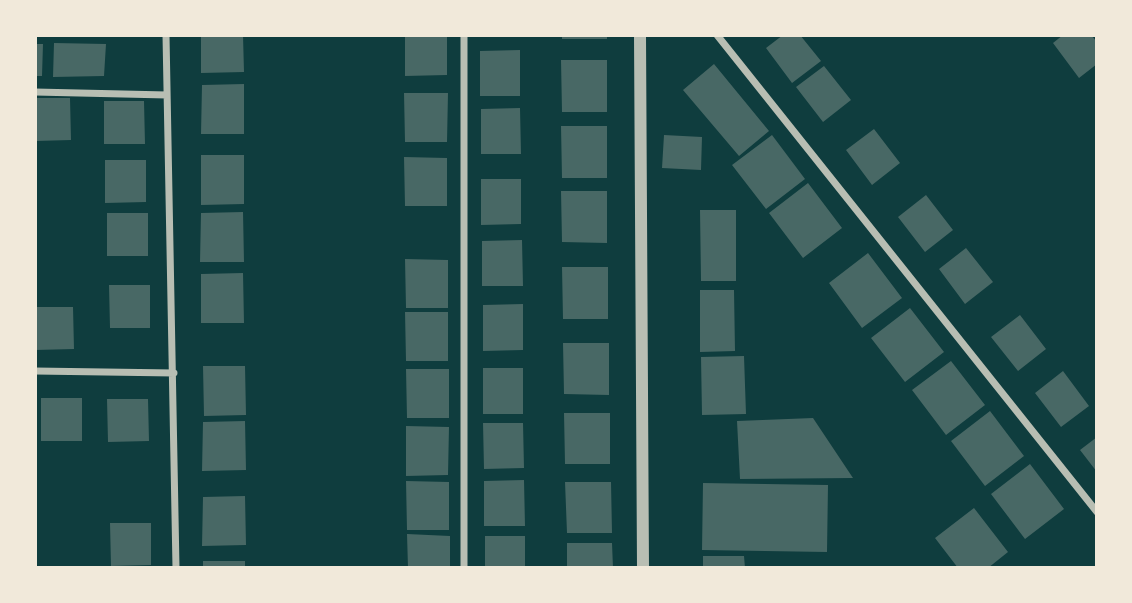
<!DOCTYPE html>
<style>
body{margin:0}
#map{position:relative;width:1132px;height:603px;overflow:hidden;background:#0f3d3e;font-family:Mulish,sans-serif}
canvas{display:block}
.frame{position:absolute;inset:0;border:37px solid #f1e9da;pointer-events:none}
</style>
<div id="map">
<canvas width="1132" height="603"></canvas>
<div class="frame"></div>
</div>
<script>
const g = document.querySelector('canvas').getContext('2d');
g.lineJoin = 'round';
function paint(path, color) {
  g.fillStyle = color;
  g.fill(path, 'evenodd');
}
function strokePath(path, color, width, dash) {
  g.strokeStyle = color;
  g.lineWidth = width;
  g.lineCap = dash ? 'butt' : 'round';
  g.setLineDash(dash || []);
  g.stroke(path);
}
paint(new Path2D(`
 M201,35H243L244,72L201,73Z
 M405,35H447V75L405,76Z
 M562,35H607V39H562Z
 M783,35H800L821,61L792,83L766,48Z
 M1063,35H1091L1097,42V64L1079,78L1053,43Z
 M54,43L106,44L104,76L53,77Z
 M35,44H43L42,76H35Z
 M520,50V96H480V51Z
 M561,60H607V112H562Z
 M714,64L769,131L739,156L683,90Z
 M824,66L851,100L823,122L796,87Z
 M244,84V134H201L202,85Z
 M404,93H448L447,142H405Z
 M35,98H70L71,140L35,141Z
 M104,101H144L145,144H104Z
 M520,108L521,154H481V109Z
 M561,126H607V178H562Z
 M874,129L900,163L872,185L846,150Z
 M664,135L702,137L701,170L662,168Z
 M772,135L805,179L766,209L732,165Z
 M201,155H244V204L201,205Z
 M404,157L447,158V206H405Z
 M105,160H146V202L105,203Z
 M481,179H521V224L481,225Z
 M808,183L842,228L803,258L769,213Z
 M561,191H607V243L562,242Z
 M926,195L953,230L925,252L898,217Z
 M700,210H736V281H701Z
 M243,212L244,262H200L201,213Z
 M107,213H148V256H107Z
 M522,240L523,286H482V241Z
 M966,248L993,282L965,304L939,269Z
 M868,253L902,298L862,328L829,283Z
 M405,259L448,260V308H406Z
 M562,267H608V319H563Z
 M243,273L244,323H201V274Z
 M109,285H150V328H110Z
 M700,290H734L735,351L700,352Z
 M523,304V350L483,351V305Z
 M35,307H73L74,349L35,350Z
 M910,308L944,352L905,382L871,338Z
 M405,312H448V361H406Z
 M1020,315L1046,349L1018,371L991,337Z
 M563,343H609V395L564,394Z
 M744,356L746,414L702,415L701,357Z
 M951,361L985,405L946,435L912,390Z
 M203,366H245L246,415L204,416Z
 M483,368H523V414H483Z
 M406,369H449V418H407Z
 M1063,371L1089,406L1061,427L1035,393Z
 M41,398H82V441H41Z
 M107,399H148L149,441L108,442Z
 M990,411L1024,456L985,486L951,441Z
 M564,413H610V464H565Z
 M813,418L853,478L740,479L737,421Z
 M245,421L246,470L202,471L203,422Z
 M483,423H523L524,468L484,469Z
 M406,426L449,427L448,475L406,476Z
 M1097,437V472L1080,450Z
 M1030,464L1064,509L1025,539L991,494Z
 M524,480L525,526H484V481Z
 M406,481L449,482V530H407Z
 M565,482H611L612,533H567Z
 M703,483L828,485L827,552L702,550Z
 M245,496L246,545L202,546L203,497Z
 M974,508L1008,552L988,568H958L935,538Z
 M110,523H151V565L111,566Z
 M407,534L450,536V568H408Z
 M485,536H525V568H485Z
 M567,543H612L613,568H567Z
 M703,556H744L745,568H703Z
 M203,561H245V568H203Z`), '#486865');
strokePath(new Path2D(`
 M166,35L176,568
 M464,35V568
 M717,35L1097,512
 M35,92L167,95
 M35,371L174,373`), '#b8beb3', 7);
strokePath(new Path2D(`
 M640,35L643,568`), '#b8beb3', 12);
</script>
